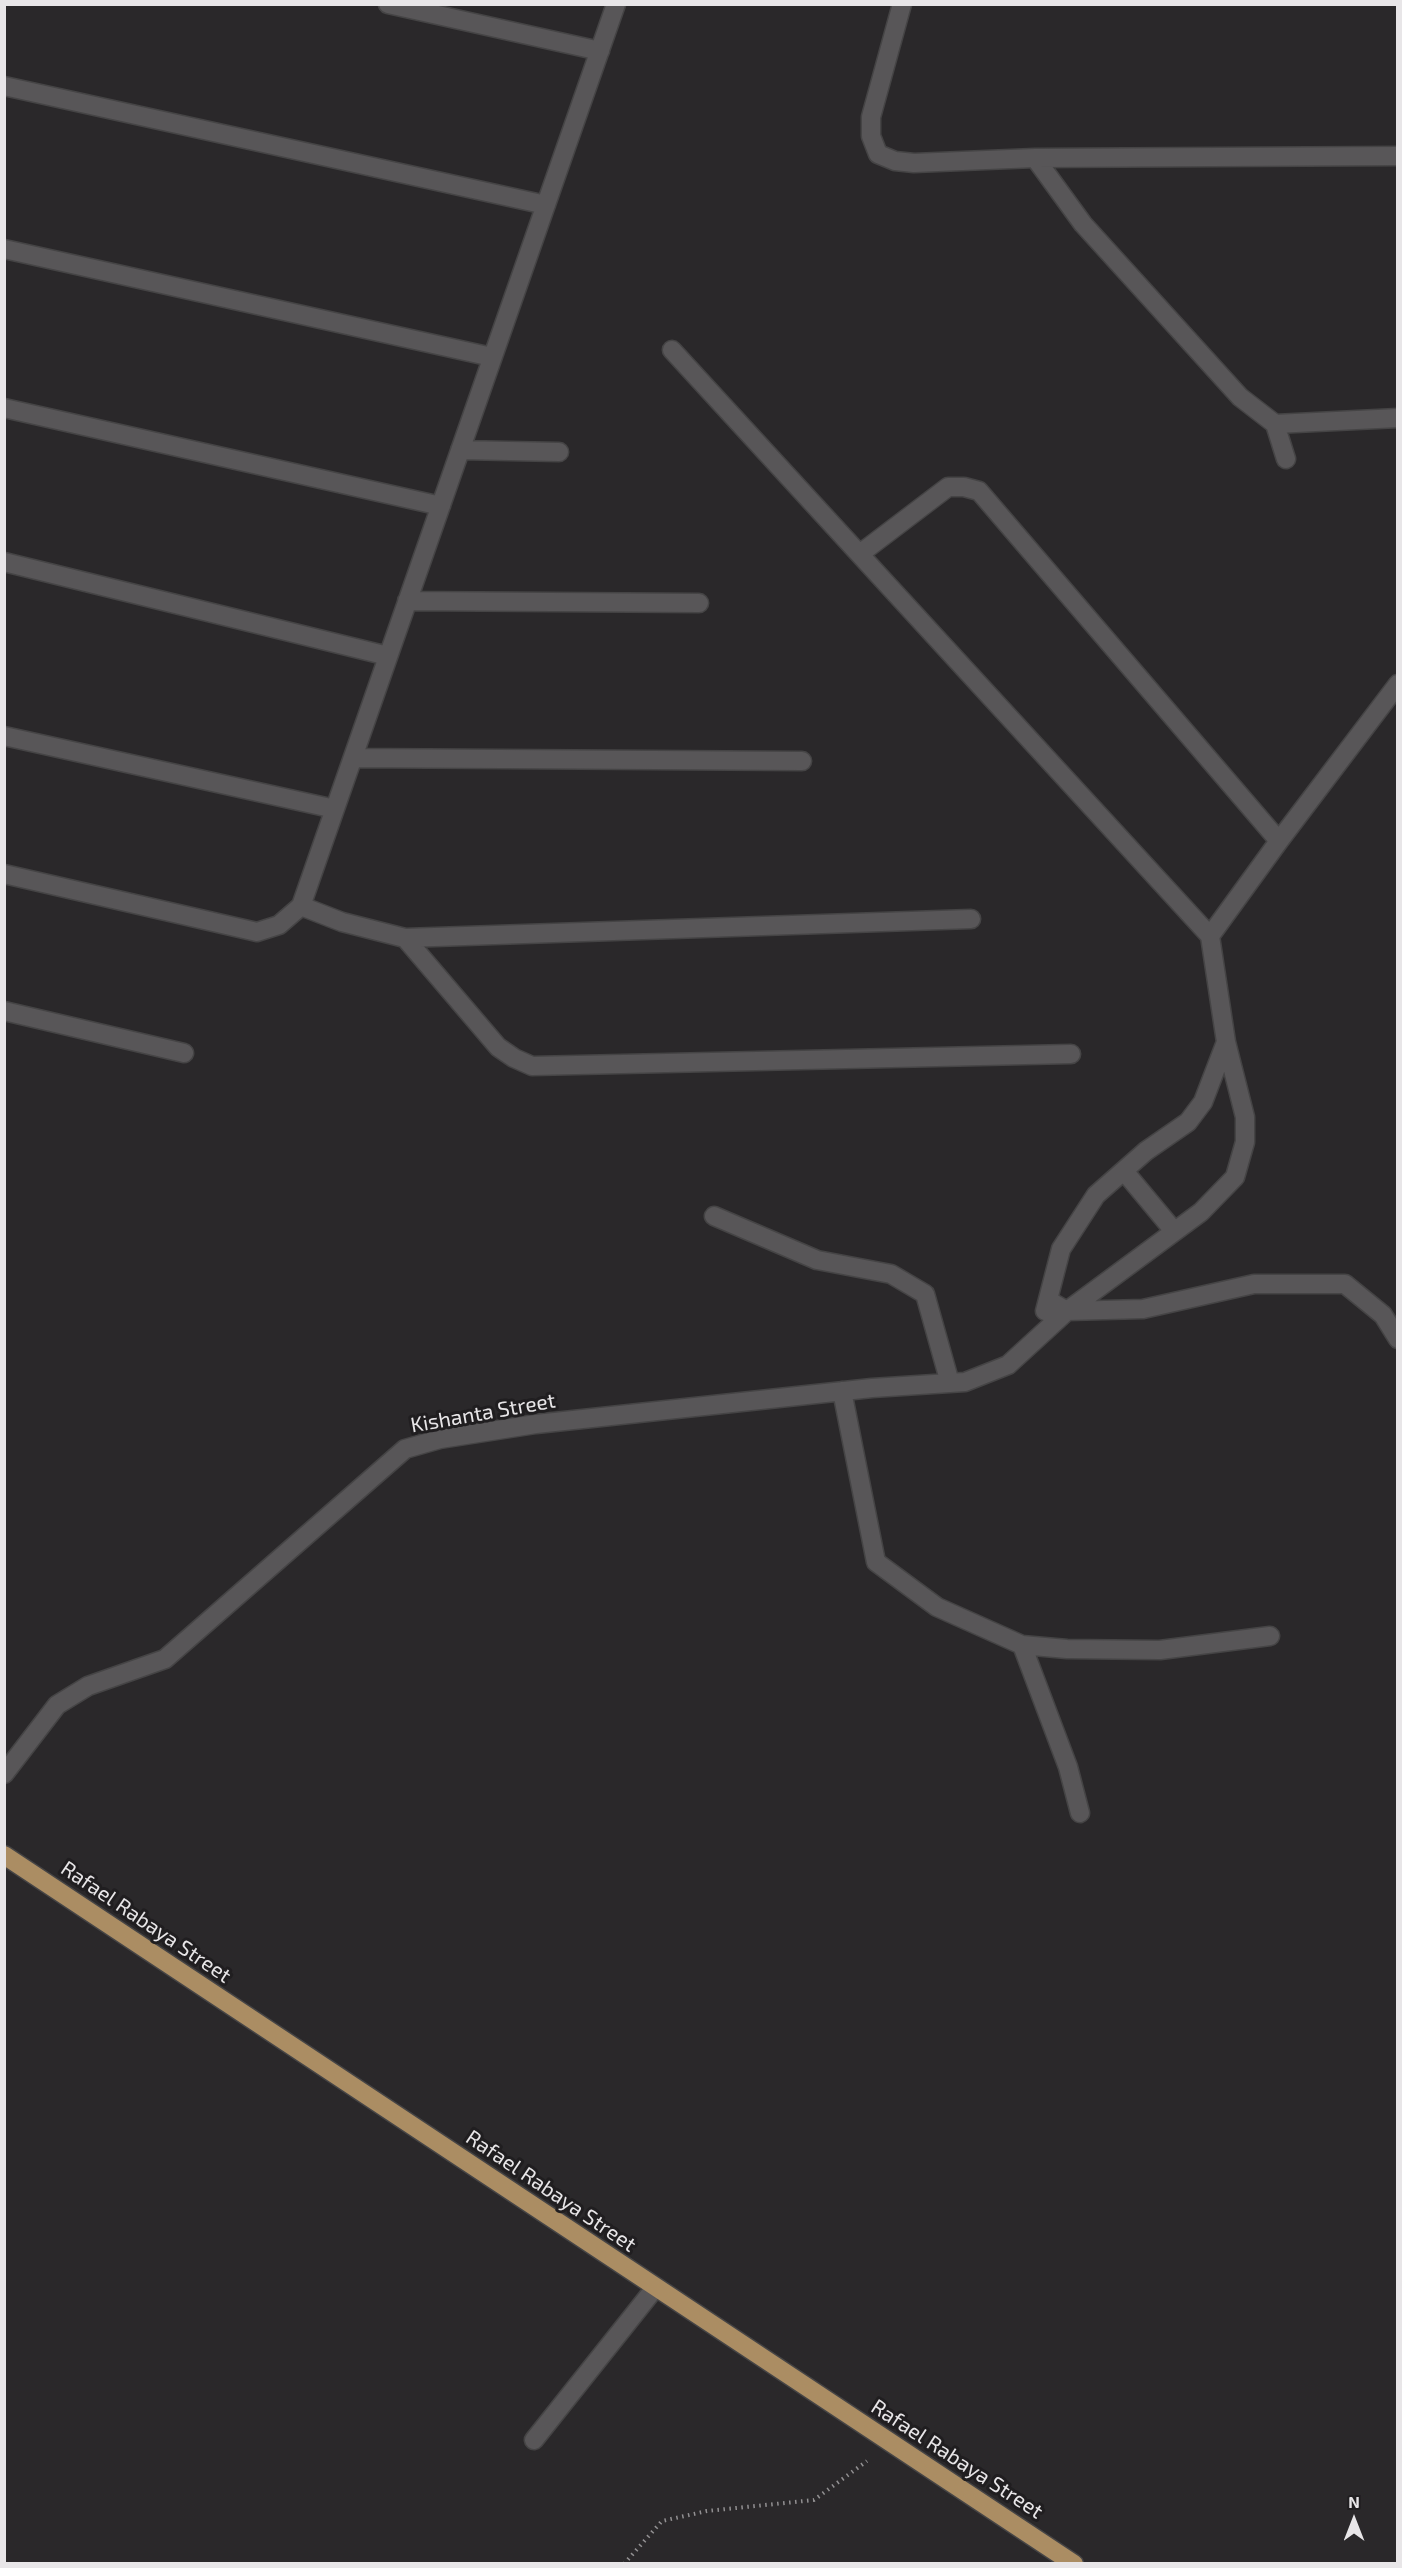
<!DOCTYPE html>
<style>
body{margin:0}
#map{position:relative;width:1402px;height:2568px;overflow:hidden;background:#2a282a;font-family:"Exo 2",sans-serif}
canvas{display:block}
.frame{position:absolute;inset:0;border:6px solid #e8e6e8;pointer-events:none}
.north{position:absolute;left:1324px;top:2490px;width:60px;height:60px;-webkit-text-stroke:4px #201e20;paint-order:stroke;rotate:0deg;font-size:16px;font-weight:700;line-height:24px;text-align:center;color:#e8e6e8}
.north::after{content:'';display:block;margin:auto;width:21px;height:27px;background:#e8e6e8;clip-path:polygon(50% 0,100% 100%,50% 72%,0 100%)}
</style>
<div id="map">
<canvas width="1402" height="2568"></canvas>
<div class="frame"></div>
<div class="north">N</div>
</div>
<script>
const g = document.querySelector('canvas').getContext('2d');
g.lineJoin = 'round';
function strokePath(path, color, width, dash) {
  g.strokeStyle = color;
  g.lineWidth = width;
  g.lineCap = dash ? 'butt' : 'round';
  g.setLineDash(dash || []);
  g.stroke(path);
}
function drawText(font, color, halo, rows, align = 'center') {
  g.font = font + ' "Exo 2",sans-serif';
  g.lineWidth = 6;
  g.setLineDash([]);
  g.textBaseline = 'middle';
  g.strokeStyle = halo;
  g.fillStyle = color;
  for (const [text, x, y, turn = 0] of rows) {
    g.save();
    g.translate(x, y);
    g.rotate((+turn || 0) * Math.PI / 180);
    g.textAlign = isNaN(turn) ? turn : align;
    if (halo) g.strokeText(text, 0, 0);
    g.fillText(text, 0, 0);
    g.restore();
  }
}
const minor = new Path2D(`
 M388,4L600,51
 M902,4L871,117V136L878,154L895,161L914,163L1035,158L1398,156
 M4,86L546,205
 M1035,158L1083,224L1240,397L1275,424L1398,418
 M4,249L492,357
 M4,408L441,506
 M1275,424L1286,459
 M460,450L559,452
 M861,553L948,487H964L979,491L1279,841
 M4,562L388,656
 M407,601L699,603
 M4,736L335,809
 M353,758L802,761
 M4,874L257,932L279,925L301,906L616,4
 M301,906L342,922L405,938L971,919
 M1210,936L1279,841L1398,684
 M405,938L498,1047L514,1058L532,1066L1071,1054
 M4,1011L184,1053
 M1124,1171L1174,1231
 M714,1216L817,1260L891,1274L925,1294L950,1383
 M1048,1300L1067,1311L1143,1309L1254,1284H1345L1383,1315L1398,1339
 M1045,1311L1061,1249L1096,1195L1146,1151L1188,1122L1203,1102L1226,1042
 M842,1391L876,1562L937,1607L1022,1645L1067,1649L1160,1650L1270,1636
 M1022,1645L1068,1767L1080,1813
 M4,1774L57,1705L88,1686L165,1659L405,1449L440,1439L536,1424L872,1388L965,1382L1008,1365L1067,1311L1201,1212L1235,1177L1245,1142V1117L1226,1042L1210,936L672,350
 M534,2440L655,2288`);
const major = new Path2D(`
 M4,1855L1074,2564`);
strokePath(minor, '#454445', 21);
strokePath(major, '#454445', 21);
strokePath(new Path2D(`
 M624,2564L662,2521L707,2511L814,2500L867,2461`), '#929092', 4, [1.5, 4.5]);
strokePath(minor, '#585658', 18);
strokePath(major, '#ab8d63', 18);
drawText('21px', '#e8e6e8', '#201e20', [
 ["Kishanta Street",483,1413,-10],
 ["Rafael Rabaya Street",146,1922,34],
 ["Rafael Rabaya Street",551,2191,34],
 ["Rafael Rabaya Street",957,2459,33]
]);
</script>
